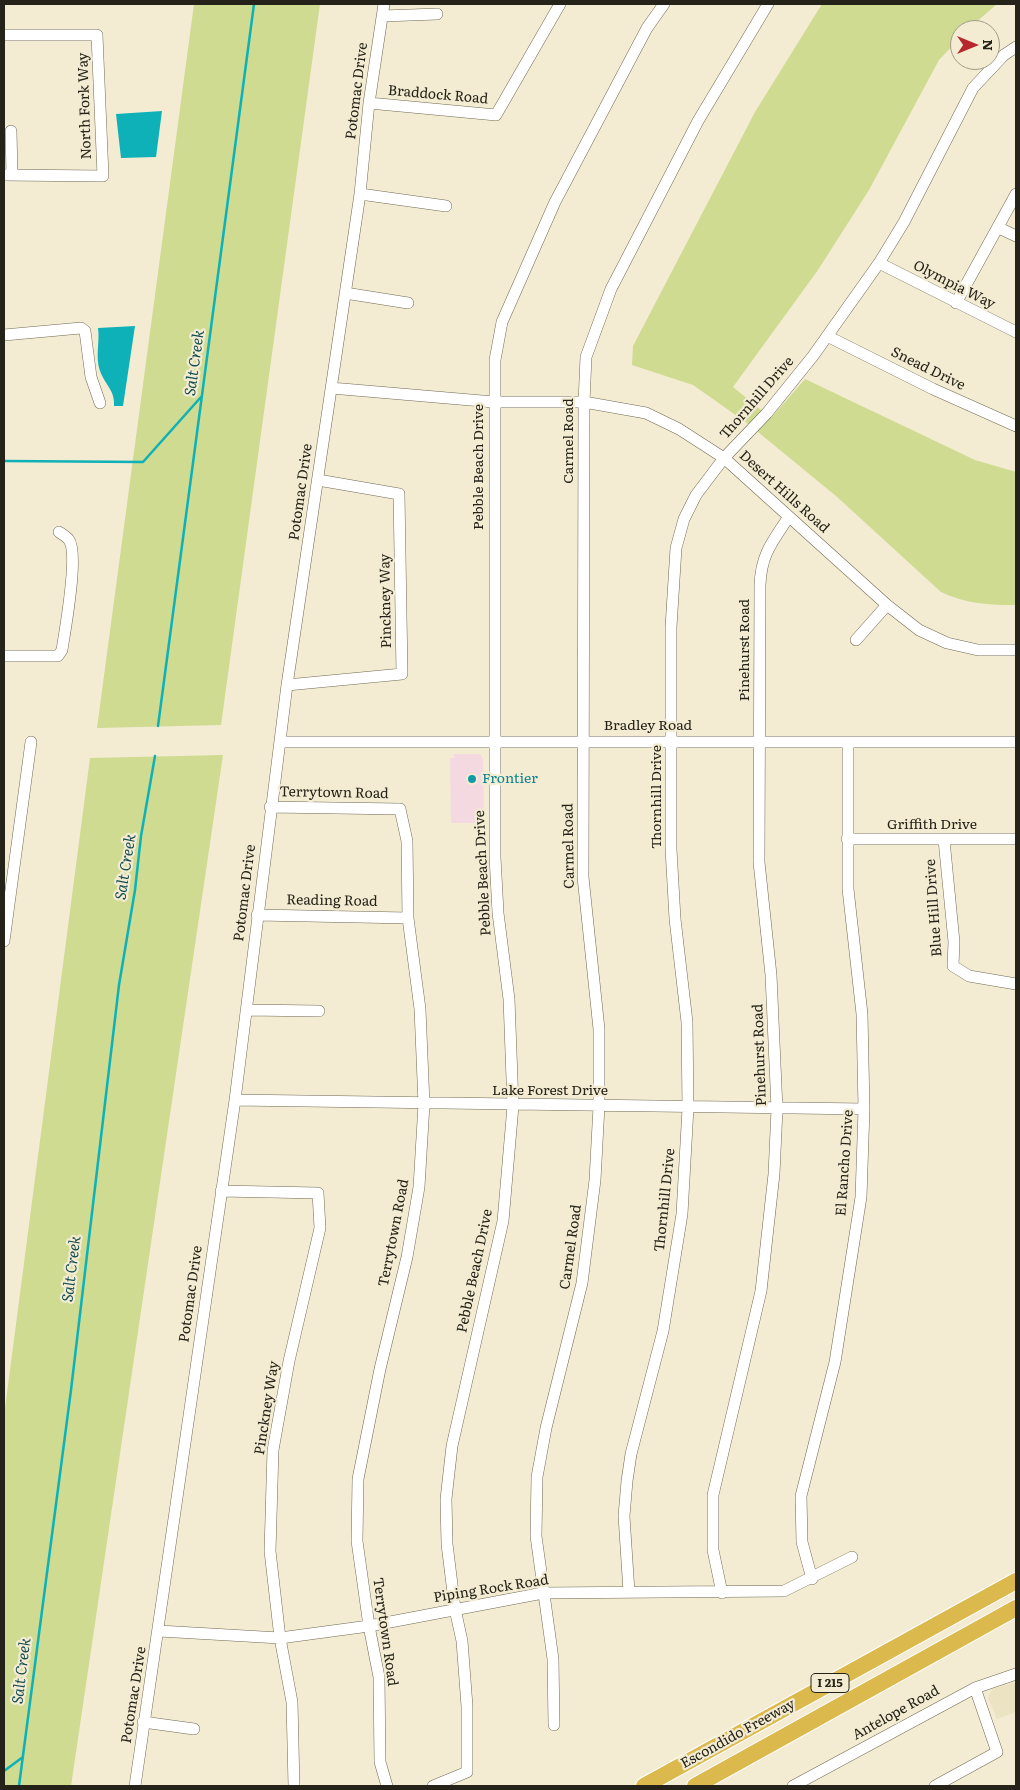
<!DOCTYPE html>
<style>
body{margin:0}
#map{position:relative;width:1020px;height:1790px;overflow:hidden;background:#f3ecd3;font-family:Literata,serif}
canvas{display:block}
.frame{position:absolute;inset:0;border:5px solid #252319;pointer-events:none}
.north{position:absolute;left:950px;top:20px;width:50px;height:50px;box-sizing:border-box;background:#f3ecd3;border:1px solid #a19c89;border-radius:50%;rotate:90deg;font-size:14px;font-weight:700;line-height:20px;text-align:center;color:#252319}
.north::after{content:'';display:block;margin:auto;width:18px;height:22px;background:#b7272d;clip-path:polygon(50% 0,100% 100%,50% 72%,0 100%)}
</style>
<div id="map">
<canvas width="1020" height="1790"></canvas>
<div class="frame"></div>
<div class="north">N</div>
</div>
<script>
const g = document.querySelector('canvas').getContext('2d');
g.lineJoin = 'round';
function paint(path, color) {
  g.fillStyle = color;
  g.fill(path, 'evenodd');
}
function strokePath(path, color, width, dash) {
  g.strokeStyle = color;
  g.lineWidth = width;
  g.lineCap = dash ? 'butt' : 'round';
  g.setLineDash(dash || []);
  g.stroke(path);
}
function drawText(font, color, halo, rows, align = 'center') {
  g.font = font + ' Literata,serif';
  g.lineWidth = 4.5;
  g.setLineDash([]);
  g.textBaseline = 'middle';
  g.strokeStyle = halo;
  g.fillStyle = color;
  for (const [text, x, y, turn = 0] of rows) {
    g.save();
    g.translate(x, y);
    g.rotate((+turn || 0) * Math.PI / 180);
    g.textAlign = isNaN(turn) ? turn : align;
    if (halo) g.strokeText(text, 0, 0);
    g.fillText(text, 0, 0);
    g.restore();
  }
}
paint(new Path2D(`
 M454,754H480L483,759L484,823H451L450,758H454Z`), '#f4dae0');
paint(new Path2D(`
 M1016,1682V1712L997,1719L988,1698L992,1689Z`), '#ece3c2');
paint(new Path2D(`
 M194,4H320L221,725L97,728Z
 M822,4H997L967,30H960V38L939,60L869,190L818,270L733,387L771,418L805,379L975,460L1016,472V605C989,605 966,604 941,592L836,496L747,423L693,385L632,365L633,346L755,112Z
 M223,755L71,1786H4V1416L90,758Z`), '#cedb90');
paint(new Path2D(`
 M162,111L156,157L121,158L116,114Z
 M135,326L123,406H114C115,390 105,385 100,371C95,357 100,342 98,328Z`), '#0fb1b8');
strokePath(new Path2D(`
 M4,461L143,462L201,397
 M158,726L254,4
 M4,1771L23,1757
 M19,1786L71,1390L119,985L135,890L141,836L155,756`), '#0fb1b8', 2.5);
const minor = new Path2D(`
 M383,16L437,14
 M4,35H97L103,176L4,175
 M369,103L496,115L560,4
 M11,131L12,175
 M360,194L446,206
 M999,228L1016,236
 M879,263L1016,332
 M345,293L408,303
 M956,303L1016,194
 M4,335L81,328L85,331L91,377L100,403
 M827,336L933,389L1016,426
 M331,388L494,402H584L646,413L679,429L724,458L887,605L919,630L947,643L978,650H1016
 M856,640L887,605
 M4,656H58L62,650C65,630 79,554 69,540C67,537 62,534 59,532
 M287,685L402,674L399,494L318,480
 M280,742H1016
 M270,807L400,809L407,841L408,918L420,1009L424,1104L419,1187L407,1257L380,1369L358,1479L357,1541L369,1626L379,1677L380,1762L387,1786
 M847,839H1016
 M944,840L954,942L953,966L969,976L1016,984
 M257,915L408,918
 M4,941L31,742
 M247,1010L319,1011
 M235,1100L864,1109
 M221,1191L318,1193L320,1228L289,1361L273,1450L270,1551L280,1638L292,1702L294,1786
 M812,1579L802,1542L801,1496L835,1362L861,1197L864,1109L862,1014L848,889V742
 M629,1592L624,1516L627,1481L631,1454L663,1331L682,1214L688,1108L687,1022L675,919L671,849V627L676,548L684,519L696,495L724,458L767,413L813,356L879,263L904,222L973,88L1004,55L1016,47
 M722,1593L713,1550V1495L761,1291L774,1174L777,1109L771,975L759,862L760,585C761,555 772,542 788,518
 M159,1631L280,1638L369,1626L543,1593L784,1591L852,1557
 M143,1722L194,1729
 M554,1725L553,1659L536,1536L537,1477L546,1428L582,1283L595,1180L599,1106V1029L583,877L584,402L586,357L611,289L698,121L768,4
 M135,1786L235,1100L287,685L360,194L369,103L384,4
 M433,1786L467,1772V1706L462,1641L455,1609L447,1544L446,1499L452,1446L503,1221L513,1106L509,999L498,913L495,857V360L502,322L555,202L647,28L664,4
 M793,1786L975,1688L1016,1674
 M935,1786L997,1752L975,1688`);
const highway = new Path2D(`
 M644,1786L1016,1581
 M695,1786L1016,1608`);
strokePath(minor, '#706953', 12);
strokePath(highway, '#fff', 18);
strokePath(minor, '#fff', 11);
strokePath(highway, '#dbb94d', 16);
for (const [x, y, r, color] of [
 [472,779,5,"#0f9aa8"]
]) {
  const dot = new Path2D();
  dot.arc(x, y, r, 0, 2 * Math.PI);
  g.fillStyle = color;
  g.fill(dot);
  strokePath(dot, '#f3ecd3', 2);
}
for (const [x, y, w] of [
 [830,1683,38]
]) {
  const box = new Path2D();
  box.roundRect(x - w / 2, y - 9.5, w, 19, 4);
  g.fillStyle = '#f3ecd3';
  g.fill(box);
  strokePath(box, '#252319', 1);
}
drawText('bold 12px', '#252319', null, [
 ["I 215",830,1683]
]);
drawText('14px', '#252319', '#f3ecd3', [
 ["Potomac Drive",357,91,-83],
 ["Braddock Road",438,95,5],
 ["North Fork Way",85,106,-92],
 ["Olympia Way",954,285,27],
 ["Snead Drive",928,369,26],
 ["Thornhill Drive",757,398,-49],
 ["Carmel Road",569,441,-90],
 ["Pebble Beach Drive",479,467,-90],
 ["Potomac Drive",301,492,-82],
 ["Desert Hills Road",784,492,42],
 ["Pinckney Way",386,601,-91],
 ["Pinehurst Road",745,650,-90],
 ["Bradley Road",648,726],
 ["Terrytown Road",334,793,1],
 ["Thornhill Drive",657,797,-90],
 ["Griffith Drive",932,825],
 ["Carmel Road",569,846,-91],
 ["Pebble Beach Drive",483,873,-93],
 ["Potomac Drive",245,893,-83],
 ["Reading Road",332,901,1],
 ["Blue Hill Drive",934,908,-94],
 ["Pinehurst Road",760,1055,-92],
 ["Lake Forest Drive",550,1091],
 ["El Rancho Drive",845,1163,-86],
 ["Thornhill Drive",665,1200,-84],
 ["Terrytown Road",394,1233,-79],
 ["Carmel Road",571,1247,-82],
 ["Pebble Beach Drive",475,1271,-78],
 ["Potomac Drive",191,1294,-82],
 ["Pinckney Way",267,1408,-81],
 ["Piping Rock Road",491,1589,-9],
 ["Terrytown Road",385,1632,82],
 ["Potomac Drive",134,1695,-81],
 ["Antelope Road",896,1713,-29],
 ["Escondido Freeway",738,1734,-29]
]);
drawText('14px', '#0d838f', '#f3ecd3', [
 ["Frontier",482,779]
], 'left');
drawText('italic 15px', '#144e51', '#f3ecd3', [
 ["Salt Creek",195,363,-82],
 ["Salt Creek",126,867,-81],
 ["Salt Creek",72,1269,-83],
 ["Salt Creek",22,1671,-83]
]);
</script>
